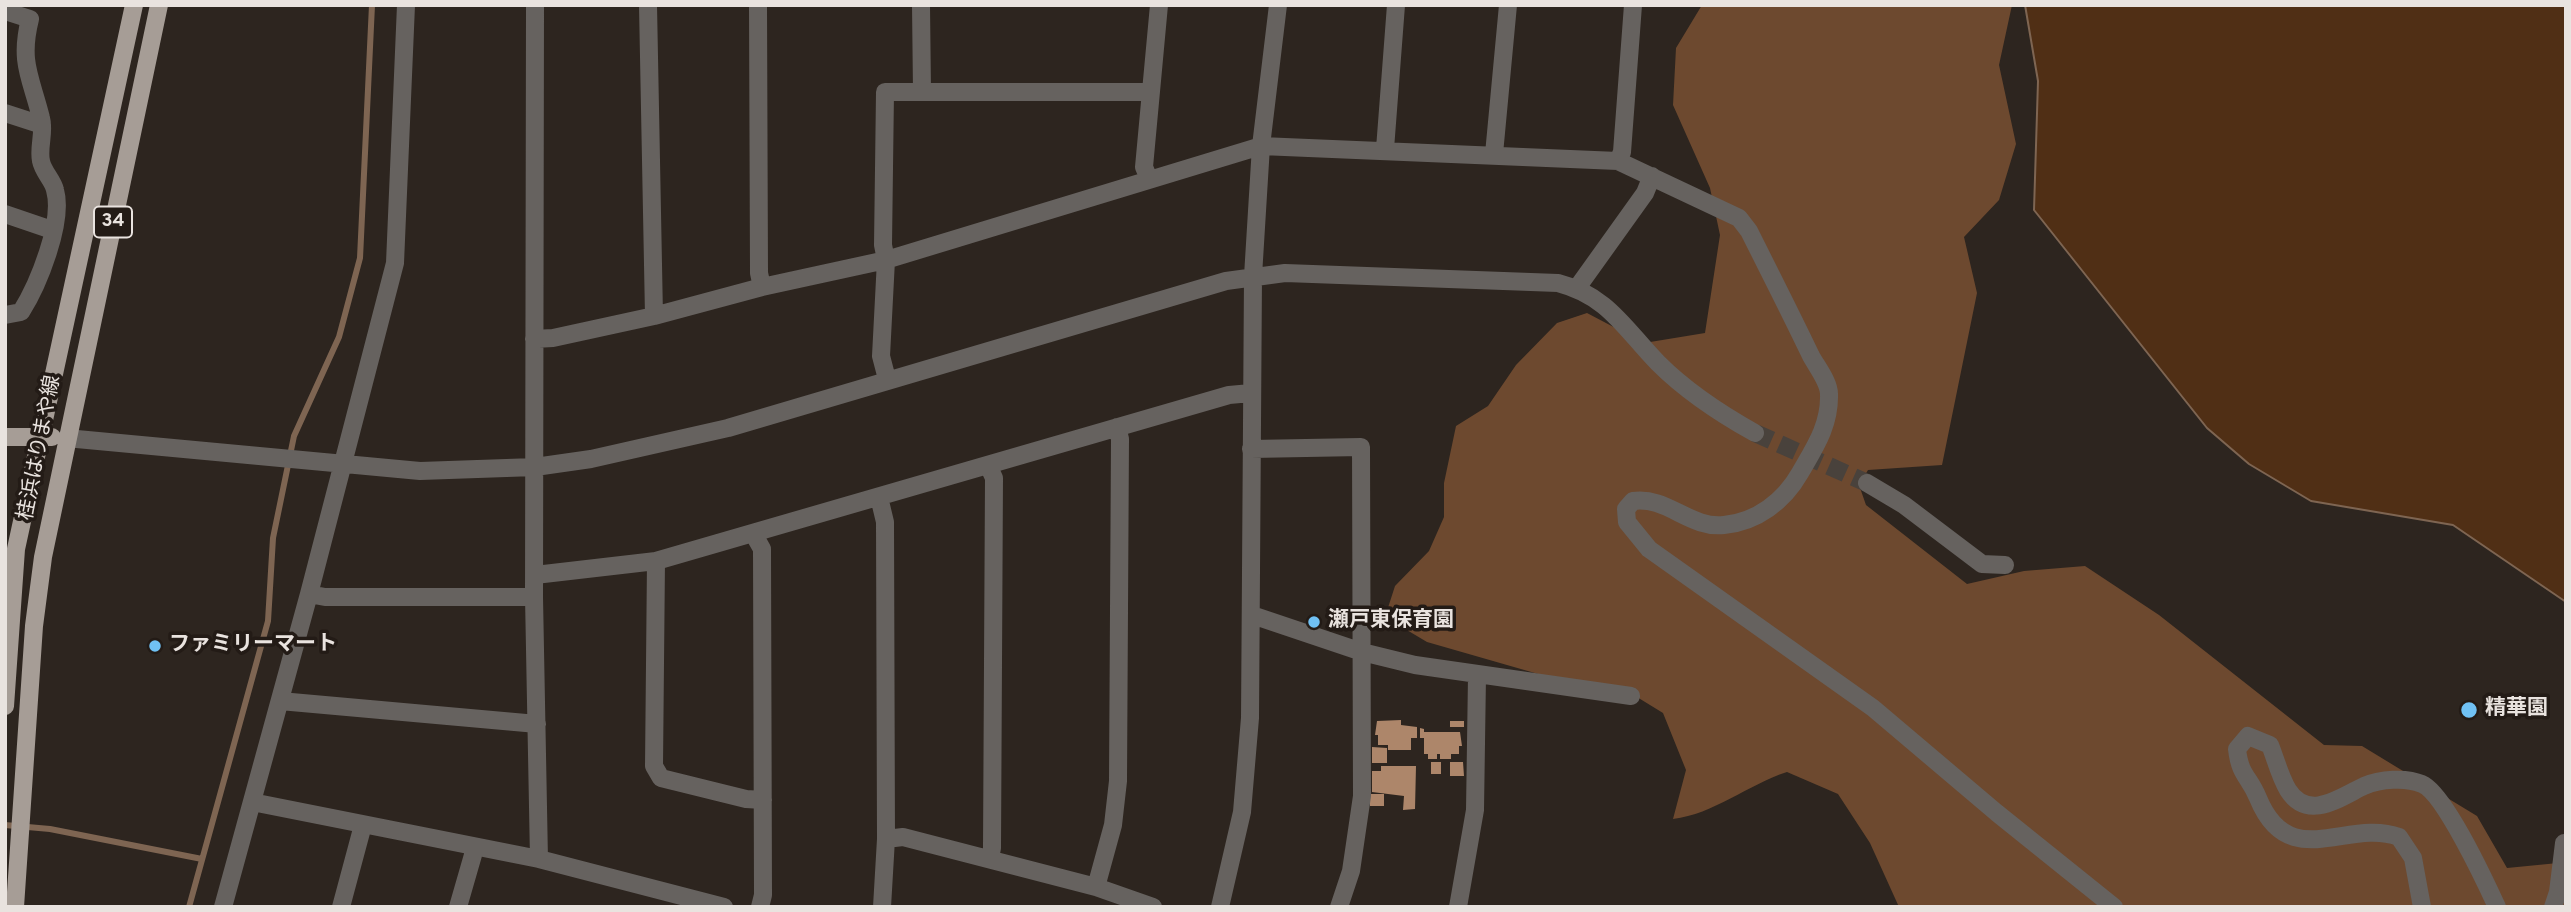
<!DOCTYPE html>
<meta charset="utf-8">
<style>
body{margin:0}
#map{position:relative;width:2571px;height:912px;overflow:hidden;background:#2d251f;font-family:Overpass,sans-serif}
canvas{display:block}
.frame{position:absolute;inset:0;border:7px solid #e9e3df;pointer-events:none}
</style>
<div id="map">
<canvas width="2571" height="912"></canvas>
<div class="frame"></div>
</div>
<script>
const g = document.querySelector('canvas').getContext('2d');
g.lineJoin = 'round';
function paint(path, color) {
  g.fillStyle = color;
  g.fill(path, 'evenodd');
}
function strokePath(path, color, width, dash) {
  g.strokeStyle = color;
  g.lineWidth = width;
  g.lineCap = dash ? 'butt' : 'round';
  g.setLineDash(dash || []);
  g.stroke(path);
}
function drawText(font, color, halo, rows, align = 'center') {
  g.font = font + ' Overpass,"Noto Sans JP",sans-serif';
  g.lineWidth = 7;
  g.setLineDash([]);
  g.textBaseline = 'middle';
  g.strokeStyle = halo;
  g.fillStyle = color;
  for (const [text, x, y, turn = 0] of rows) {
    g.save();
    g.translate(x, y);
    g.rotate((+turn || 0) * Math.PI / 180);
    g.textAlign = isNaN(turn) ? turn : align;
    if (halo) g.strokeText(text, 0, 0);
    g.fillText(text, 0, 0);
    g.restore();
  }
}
paint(new Path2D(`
 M1702,5H2012L1999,65L2016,144L1999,200L1964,237L1977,293L1942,465L1868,470L1859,485L1866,505L1967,584L2024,571L2085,566L2159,615L2324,745L2362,746L2477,816L2507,868L2558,863L2566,852V907H1899L1870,843L1838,794L1787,772C1747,785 1714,814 1673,819L1686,770L1663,713L1619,686H1580L1427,642L1385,617L1395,586L1429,551L1444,517V483L1456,426L1488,406L1516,365L1557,323L1587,313L1644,343L1705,333L1720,235L1710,188L1673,105L1676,48Z`), '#6d492f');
const water = new Path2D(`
 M2025,5H2566V602L2453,525L2311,501L2249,464L2207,428L2034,210L2038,81Z`);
paint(water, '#502f15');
strokePath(water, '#7e6552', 2);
strokePath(new Path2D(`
 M5,825L50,829L202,859
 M189,907L268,621L273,538L294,436L339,337L360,258L372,5`), '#7e6552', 6);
paint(new Path2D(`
 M1401,720V725L1417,727V738H1411V750H1388V745H1378V735H1375L1377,721Z
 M1450,721H1464V727H1450Z
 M1420,728L1424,729V732H1460L1462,746H1459V754H1451V759H1440V754H1437V759H1428V754H1424V738H1420Z
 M1372,747L1387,748V763H1372Z
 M1431,762H1441V774H1431Z
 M1450,762H1463L1464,776H1450Z
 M1381,766H1416L1415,809L1403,810L1404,796L1372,792V771H1381Z
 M1370,794H1384V806H1370Z`), '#ad866a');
strokePath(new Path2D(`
 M1755,433L1867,483`), '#49423c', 18, [18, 9]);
strokePath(new Path2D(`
 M535,5L534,597L539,859
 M648,5L654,316
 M758,5L759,273L762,287
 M921,5L922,92
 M5,11L30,19C19,63 31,77 41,118C45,132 38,147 41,161C43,172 53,180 55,190C64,222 38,285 21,312L5,315
 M5,113L42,125
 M1385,149L1396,5
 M1494,154L1508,5
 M1618,161L1622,152L1633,5
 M1149,179L1144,167L1159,5
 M5,214L52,230
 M1577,288L1645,193L1652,176
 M534,339L553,338L654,316L762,287L886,260L1261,146L1618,161L1739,218L1749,231C1770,273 1791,314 1811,356C1817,367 1829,382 1829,394C1830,425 1815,447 1800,473C1784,501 1757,522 1724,525C1690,529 1667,496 1633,501L1626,509L1627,522L1649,549L1873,708L1997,813L2114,907
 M887,379L881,356L886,260L883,245L885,92H1151
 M66,438L420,471L535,467L591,459L728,428L1226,281L1285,273L1558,283C1608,296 1624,328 1658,363C1687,392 1719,413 1755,433
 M1251,449L1361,447L1362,796L1351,871L1339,907
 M988,465L994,478L992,848L990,859
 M1867,483L1904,505L1982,564L2005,565
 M879,497L885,522L886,839L882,907
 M753,533L762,549L763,895L760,907
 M656,561L654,766L661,778L746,799L763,800
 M535,575L656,561L1229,395L1251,393
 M309,594L325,597H534
 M1252,615L1362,652L1415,665L1631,696
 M280,701L537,724
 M252,802L539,859L724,907
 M886,839L903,837L1096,887L1153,907
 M1096,887L1113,825L1118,781L1120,439L1117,427
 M223,907L309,594L395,263L406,5
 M341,907L363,825
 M458,907L475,848
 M1220,907L1242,812L1250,718L1253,276L1261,146L1278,5
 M1458,907L1475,810L1477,676
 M2422,907L2413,858L2399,837C2347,818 2289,874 2258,798C2249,776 2240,776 2237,749L2248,736L2270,745C2276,760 2280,777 2288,790C2308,822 2341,797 2364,786C2380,779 2406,777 2422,784C2444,793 2486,883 2497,907
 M2553,907L2558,892L2564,843`), '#66625f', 18);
strokePath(new Path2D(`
 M5,437H52
 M5,706L16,549L134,5
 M15,907L34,626L43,557L159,5`), '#a69d96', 18);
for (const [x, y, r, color] of [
 [1314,622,7,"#70c1f4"],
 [155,646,7,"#70c1f4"],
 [2469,710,9,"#70c1f4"]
]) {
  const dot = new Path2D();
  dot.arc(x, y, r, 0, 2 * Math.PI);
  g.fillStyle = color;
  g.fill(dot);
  strokePath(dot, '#231b16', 2.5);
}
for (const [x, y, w] of [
 [113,222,38]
]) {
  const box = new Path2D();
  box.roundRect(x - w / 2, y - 15.5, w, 31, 5);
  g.fillStyle = '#231b16';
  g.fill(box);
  strokePath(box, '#e9e3df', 2);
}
drawText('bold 19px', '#e9e3df', null, [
 ["34",113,222]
]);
drawText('21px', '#e9e3df', '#231b16', [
 ["桂浜はりまや線",41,448,-79]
]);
drawText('bold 21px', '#e9e3df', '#231b16', [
 ["瀬戸東保育園",1328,622],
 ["ファミリーマート",169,646],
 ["精華園",2485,710]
], 'left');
</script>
